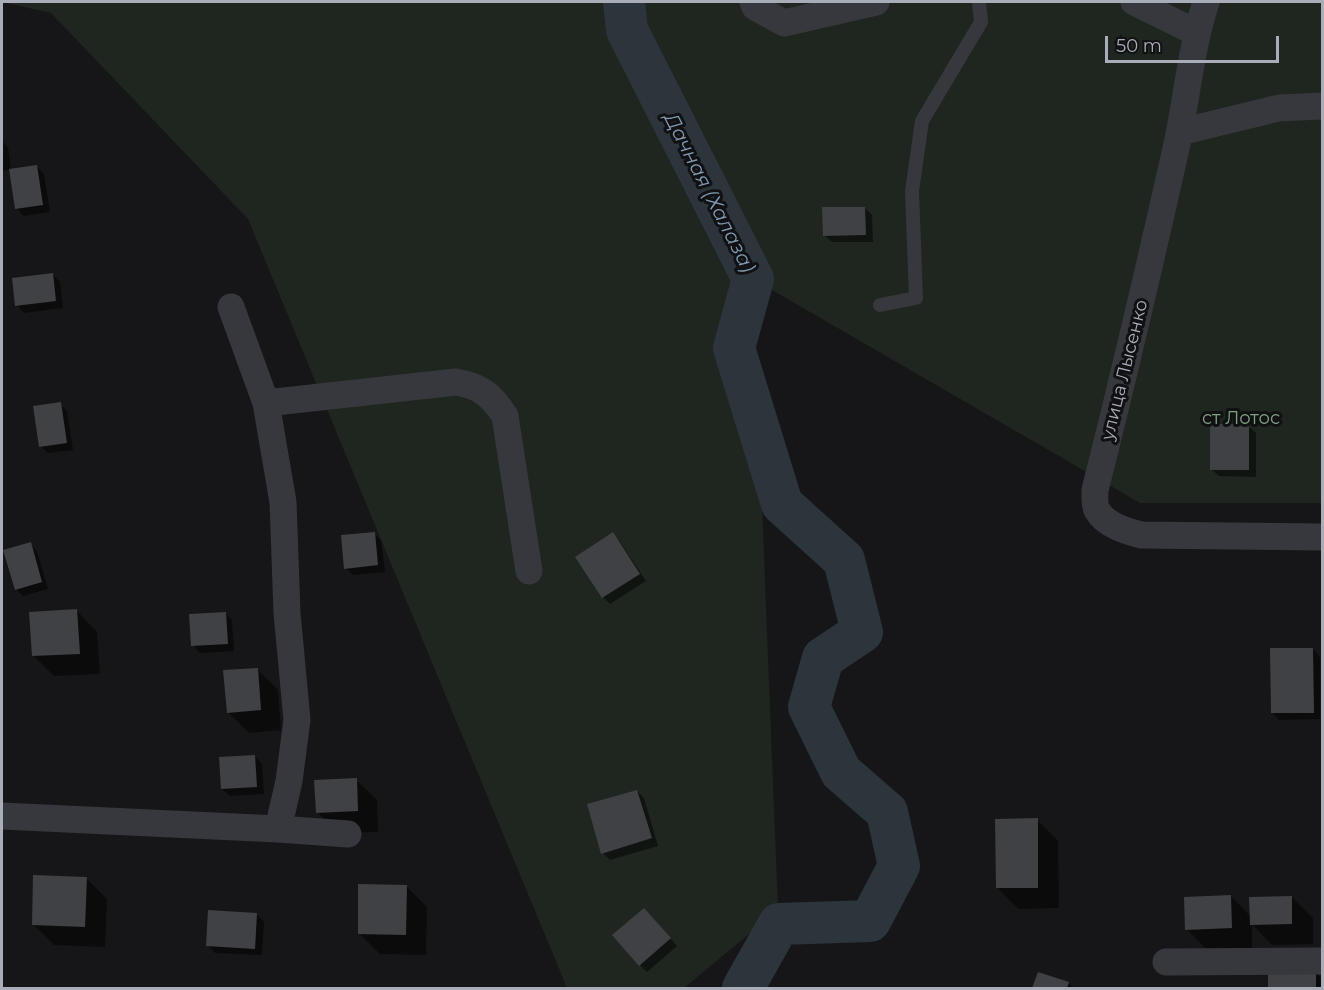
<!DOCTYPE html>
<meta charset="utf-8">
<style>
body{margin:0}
#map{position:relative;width:1324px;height:990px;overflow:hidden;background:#161618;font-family:Montserrat,sans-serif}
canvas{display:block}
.frame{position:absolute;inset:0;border:3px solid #a8adb8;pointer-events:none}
.scale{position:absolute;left:1105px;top:36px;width:174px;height:27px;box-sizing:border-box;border:3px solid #a8adb8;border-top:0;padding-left:8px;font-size:18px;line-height:21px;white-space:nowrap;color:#a8adb8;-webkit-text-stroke:4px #111113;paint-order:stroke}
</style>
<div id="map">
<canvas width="1324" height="990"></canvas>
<div class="frame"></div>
<div class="scale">50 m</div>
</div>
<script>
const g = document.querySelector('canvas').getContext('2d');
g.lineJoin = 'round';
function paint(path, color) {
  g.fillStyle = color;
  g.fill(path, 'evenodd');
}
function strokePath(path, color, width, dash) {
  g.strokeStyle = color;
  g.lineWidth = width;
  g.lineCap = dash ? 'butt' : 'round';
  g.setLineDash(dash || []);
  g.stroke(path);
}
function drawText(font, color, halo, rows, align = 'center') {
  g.font = font + ' Montserrat,sans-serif';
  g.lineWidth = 6;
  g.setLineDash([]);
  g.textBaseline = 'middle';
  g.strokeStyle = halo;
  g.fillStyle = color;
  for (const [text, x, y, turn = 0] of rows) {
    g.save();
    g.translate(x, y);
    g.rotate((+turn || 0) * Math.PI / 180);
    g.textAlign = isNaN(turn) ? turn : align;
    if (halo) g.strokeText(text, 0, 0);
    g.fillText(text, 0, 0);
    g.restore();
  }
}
paint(new Path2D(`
 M2,2H1322V503H1140L753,279L778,910L684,988H567L248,219L51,13Z`), '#1e261f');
paint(new Path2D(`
 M2,141L8,147L11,170L36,166L44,174L50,212L24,216L17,209L10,170L2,171Z
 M865,208L872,215L873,242H832L824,235Z
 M53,275L60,282L63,308L24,313L17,305Z
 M60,404L67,411L73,450L48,453L40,446Z
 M1248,426L1256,433V477L1219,476L1211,469Z
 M374,533L381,541L385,572L353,575L345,568Z
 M613,534L620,542L646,581L610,604L603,597Z
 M30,544L37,551L48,589L23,596L16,589Z
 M77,611L97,632L100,674L54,676L33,655Z
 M225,613L232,620L234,651L200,653L193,645Z
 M1313,649L1320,657V719L1279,720L1272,712Z
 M257,669L278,690L281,730L249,733L228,712Z
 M255,756L262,764L264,794L230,796L222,789Z
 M356,780L377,800L378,832L338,833L317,812Z
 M637,791L644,798L658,846L610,860L603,853Z
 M1037,820L1058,841L1059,908L1018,909L998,888Z
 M86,878L107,899L105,947L54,945L33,924Z
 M406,886L427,907L426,955L380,954L359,933Z
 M1231,896L1251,917L1292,897L1313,918V944L1272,945L1252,924V949L1207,950L1187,929Z
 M256,914L264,922L262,955L215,953L208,945Z
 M651,917L677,946L647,972L640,965Z
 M1315,971L1322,979V988H1270V973Z
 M1039,974L1068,983L1074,988H1034Z`), '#0007');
strokePath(new Path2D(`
 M624,2L627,30L753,279L734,348L782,504L844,560L862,632L823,658L809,707L841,772L887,812L899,866L870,921L779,924L743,988`), '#2c353c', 42);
paint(new Path2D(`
 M37,165L43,205L15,209L9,169Z
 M822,207H865L866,235L823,236Z
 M53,273L56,301L15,306L12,278Z
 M61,402L67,443L39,447L33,406Z
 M1210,424H1249V470H1210Z
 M375,532L378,565L344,569L341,535Z
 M613,532L640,574L602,598L575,557Z
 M31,542L42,582L15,590L3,550Z
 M77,609L80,654L32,656L29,612Z
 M226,612L228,644L191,646L189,614Z
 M1270,648H1313L1314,713H1271Z
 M258,668L261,710L227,713L223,670Z
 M255,755L257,787L221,789L219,757Z
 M357,778L358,811L316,813L314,780Z
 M637,790L652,838L601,854L587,804Z
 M1038,818V888H996L995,819Z
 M33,875L87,877L85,927L32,925Z
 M358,884L407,885L406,935L358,934Z
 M1231,895L1232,928L1185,930L1184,897Z
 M1292,896V924L1250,925L1249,897Z
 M644,908L671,938L639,966L612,935Z
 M208,910L257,913L255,949L206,946Z
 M1316,970V988H1268V972Z
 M1038,972L1069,982L1067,988H1032Z`), '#404145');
strokePath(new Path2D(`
 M880,305L916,298L912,191L922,121L981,22L979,2`), '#37383d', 14);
strokePath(new Path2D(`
 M753,2L755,7L784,23L876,2
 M1134,2L1197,33
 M1206,2C1191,48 1187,97 1177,144C1151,260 1124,375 1095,490C1095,496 1094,505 1097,510C1105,525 1126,531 1141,535L1322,537
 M1180,132L1279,108L1322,106
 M231,307L266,403L283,502L287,613L297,720L289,781L278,829
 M266,403L456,382C481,386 492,396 505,416L529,571
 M2,816L278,829L348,834
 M1166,962L1322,961`), '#37383d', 27);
drawText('18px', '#a8adb8', '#111113', [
 ["улица Лысенко",1125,370,-76]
]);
drawText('18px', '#7fa381', '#111113', [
 ["ст Лотос",1241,419]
]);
drawText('italic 20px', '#7f9bb3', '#111113', [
 ["Дачная (Халаза)",709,193,63]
]);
</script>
